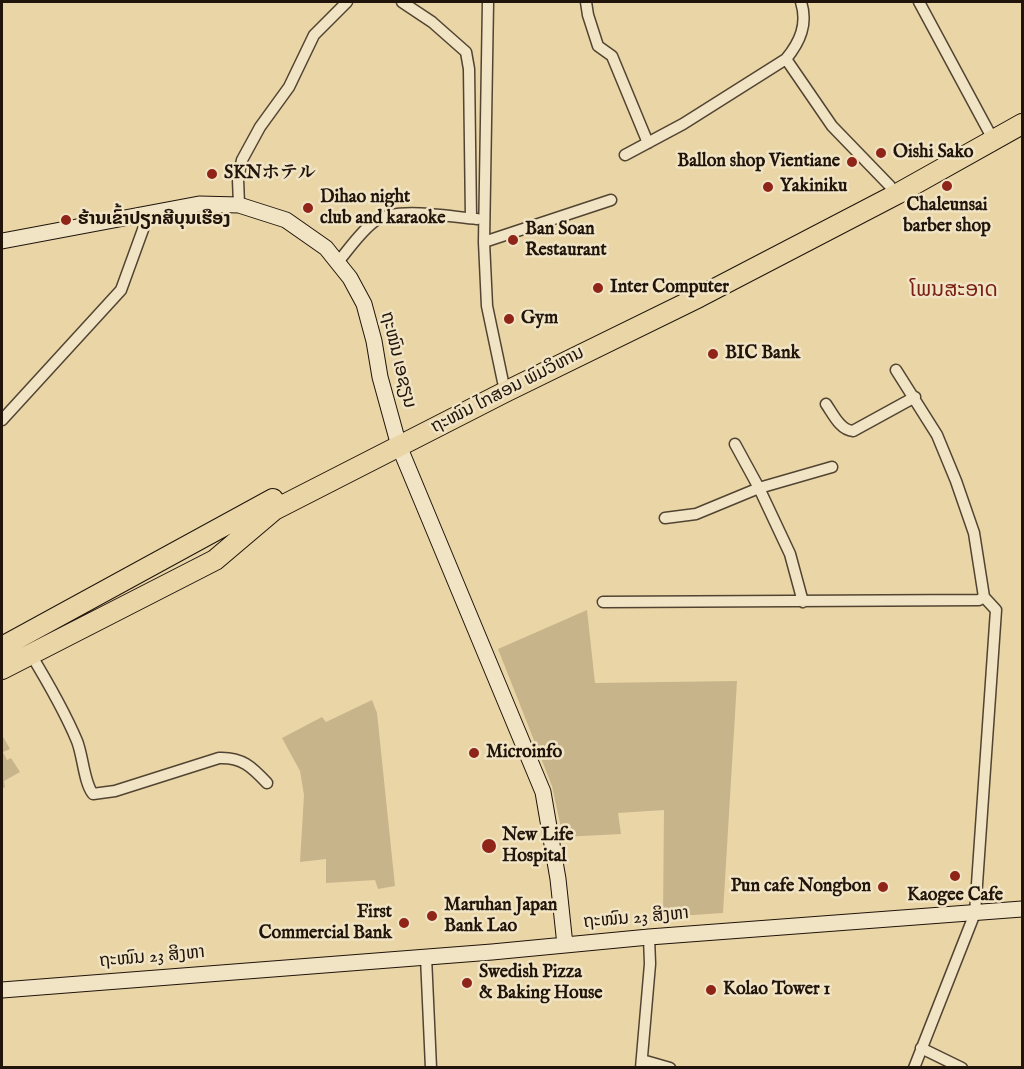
<!DOCTYPE html>
<meta charset="utf-8">
<style>
body{margin:0}
#map{position:relative;width:1024px;height:1069px;overflow:hidden;background:#e9d5a5;font-family:"IM FELL English",serif}
canvas{display:block}
.frame{position:absolute;inset:0;border:3px solid #20140b;pointer-events:none}
</style>
<div id="map">
<canvas width="1024" height="1069"></canvas>
<div class="frame"></div>
</div>
<script>
const g = document.querySelector('canvas').getContext('2d');
g.lineJoin = 'round';
function paint(path, color) {
  g.fillStyle = color;
  g.fill(path, 'evenodd');
}
function strokePath(path, color, width, dash) {
  g.strokeStyle = color;
  g.lineWidth = width;
  g.lineCap = dash ? 'butt' : 'round';
  g.setLineDash(dash || []);
  g.stroke(path);
}
function drawText(font, color, halo, rows, align = 'center') {
  g.font = font + ' "IM FELL English","Noto Serif JP","Noto Sans Lao",serif';
  g.lineWidth = 5;
  g.setLineDash([]);
  g.textBaseline = 'middle';
  g.strokeStyle = halo;
  g.fillStyle = color;
  for (const [text, x, y, turn = 0] of rows) {
    g.save();
    g.translate(x, y);
    g.rotate((+turn || 0) * Math.PI / 180);
    g.textAlign = isNaN(turn) ? turn : align;
    if (halo) g.strokeText(text, 0, 0);
    g.fillText(text, 0, 0);
    g.restore();
  }
}
paint(new Path2D(`
 M587,610L595,683L737,681L723,913L663,917L664,810L618,813L621,834L563,837L552,786L498,649Z
 M372,700L377,713L395,886L378,889L375,880L326,883V859L300,862L304,795L300,771L282,738L322,717L326,722Z
 M2,735L10,749L3,752L7,760L11,758L20,772L4,781L5,787L2,789Z`), '#c7b48b');
const street = new Path2D(`
 M402,2L432,22L466,52L469,69L471,218
 M488,2L484,242L487,306L503,382
 M586,2L588,15L598,46L612,56L648,143
 M801,2C808,24 800,42 786,59L832,126L890,186
 M919,2L989,132
 M625,155L683,124L786,59
 M239,205L238,179L242,160L260,127L289,87L314,35L347,2
 M484,242L611,200
 M338,262C349,249 361,231 375,221C397,206 450,217 477,219
 M896,370L937,435L956,481L974,533L984,597L996,610L975,913L914,1068
 M826,404C833,414 840,430 853,431L915,397
 M2,420L121,290L149,213
 M735,444L759,488L790,554L803,602
 M665,518L696,514L759,488L832,467
 M603,602L979,600L984,597
 M30,653C47,681 64,710 77,741C83,756 84,783 93,794L115,791L219,758C242,757 252,767 267,783
 M426,957L431,1068
 M921,1048L962,1068
 M642,1060L670,1068
 M641,1068L650,964L649,937`);
const secondary = new Path2D(`
 M2,241L199,204L239,205L286,220L326,248L350,278L364,304L374,341L380,377L399,446L543,792L558,879L565,945
 M2,990L492,952L649,937L1022,909`);
const highway = new Path2D(`
 M2,647L273,499
 M2,669L215,560L274,510L505,392L699,297L897,194L1022,124`);
strokePath(street, '#524432', 13);
strokePath(secondary, '#20140b', 17);
strokePath(highway, '#20140b', 22);
strokePath(street, '#f1e4c4', 10);
strokePath(secondary, '#f1e4c4', 15);
strokePath(highway, '#e9d5a5', 20);
for (const [x, y, r, color] of [
 [881,153,6,"#8f2418"],
 [852,162,6,"#8f2418"],
 [212,174,6,"#8f2418"],
 [947,186,6,"#8f2418"],
 [768,187,6,"#8f2418"],
 [308,208,6,"#8f2418"],
 [66,220,6,"#8f2418"],
 [513,240,6,"#8f2418"],
 [598,288,6,"#8f2418"],
 [509,319,6,"#8f2418"],
 [713,354,6,"#8f2418"],
 [474,753,6,"#8f2418"],
 [489,846,8,"#8f2418"],
 [955,876,6,"#8f2418"],
 [883,887,6,"#8f2418"],
 [432,916,6,"#8f2418"],
 [404,923,6,"#8f2418"],
 [467,983,6,"#8f2418"],
 [711,990,6,"#8f2418"]
]) {
  const dot = new Path2D();
  dot.arc(x, y, r, 0, 2 * Math.PI);
  g.fillStyle = color;
  g.fill(dot);
  strokePath(dot, '#f1e4c4', 2);
}
drawText('bold 18px', '#20140b', '#f1e4c4', [
 ["Oishi Sako",893,153],
 ["Ballon shop Vientiane",840,162,"right"],
 ["SKNホテル",224,174],
 ["Yakiniku",780,187],
 ["Dihao night",320,198],
 ["club and karaoke",320,219],
 ["Chaleunsai",947,206,"center"],
 ["barber shop",947,227,"center"],
 ["ຮ້ານເຂົ້າປຽກສີບຸນເຮືອງ",78,220],
 ["Ban Soan",525,230],
 ["Restaurant",525,251],
 ["Inter Computer",610,288],
 ["Gym",521,319],
 ["BIC Bank",725,354],
 ["Microinfo",486,753],
 ["New Life",502,836],
 ["Hospital",502,857],
 ["Pun cafe Nongbon",871,887,"right"],
 ["Kaogee Cafe",955,896,"center"],
 ["Maruhan Japan",444,906],
 ["Bank Lao",444,927],
 ["First",392,913,"right"],
 ["Commercial Bank",392,934,"right"],
 ["Swedish Pizza",479,973],
 ["& Baking House",479,994],
 ["Kolao Tower 1",723,990]
], 'left');
drawText('18px', '#20140b', '#f1e4c4', [
 ["ຖະໜົນ ເອຊຽນ",397,360,76],
 ["ຖະໜົນ ໄກສອນ ພົມວິຫານ",508,391,-27],
 ["ຖະໜົນ 23 ສິງຫາ",636,919,-5],
 ["ຖະໜົນ 23 ສິງຫາ",152,958,-5]
]);
drawText('21px', '#7a1f14', '#f1e4c4', [
 ["ໂພນສະອາດ",954,292]
]);
</script>
